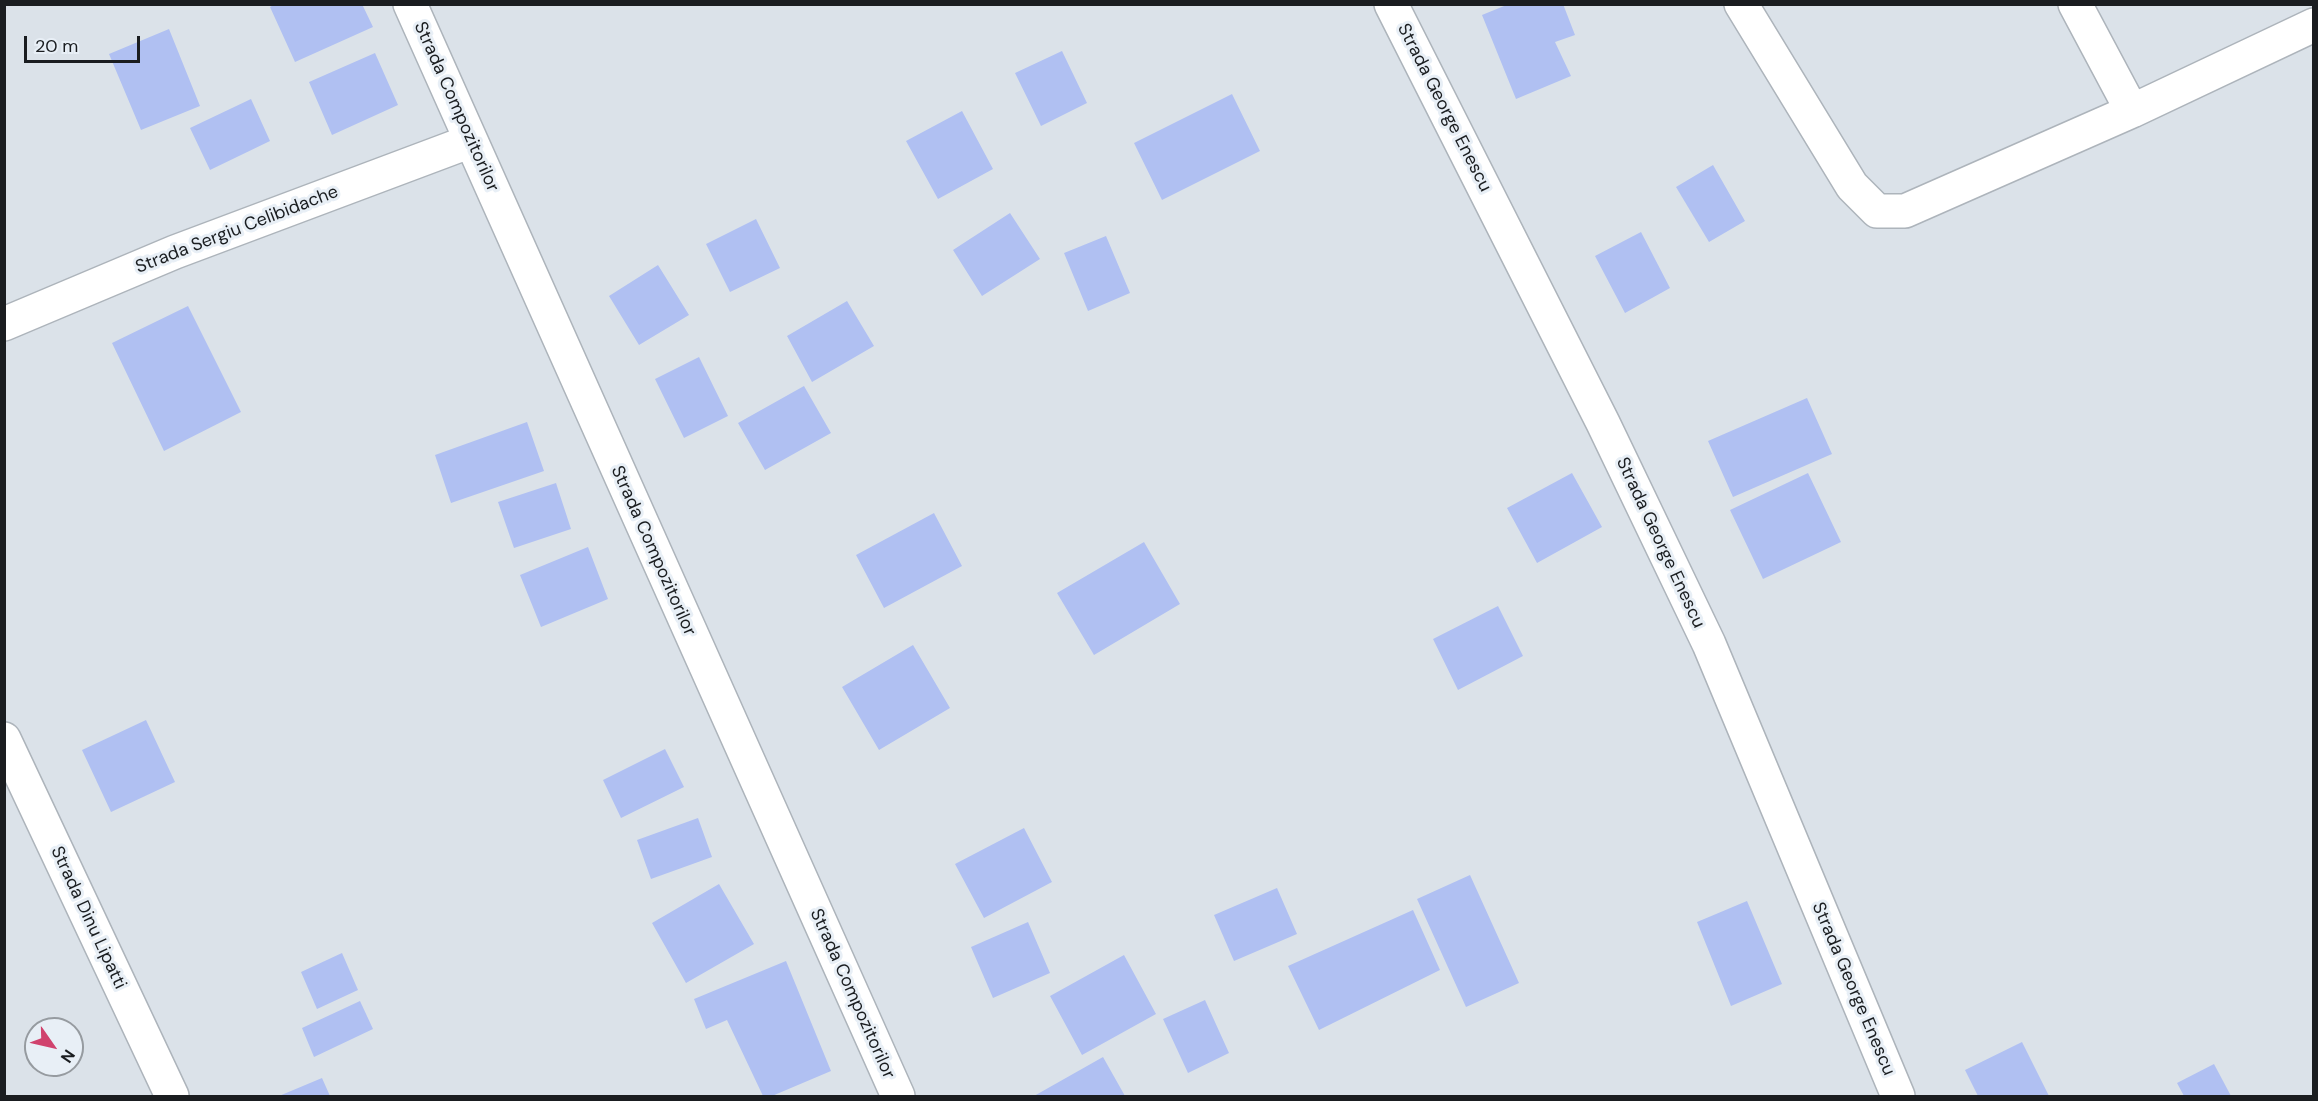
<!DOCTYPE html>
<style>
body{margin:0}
#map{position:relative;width:2318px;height:1101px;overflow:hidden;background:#dbe2e9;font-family:"DM Sans",sans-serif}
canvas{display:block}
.frame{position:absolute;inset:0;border:6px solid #1a1d20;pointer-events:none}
.north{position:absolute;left:24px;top:1017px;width:60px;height:60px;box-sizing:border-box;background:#e8eff6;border:2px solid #969ba0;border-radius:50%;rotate:124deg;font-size:16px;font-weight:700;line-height:24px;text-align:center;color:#1a1d20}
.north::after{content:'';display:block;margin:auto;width:21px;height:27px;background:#d0426d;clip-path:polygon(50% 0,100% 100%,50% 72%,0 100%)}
.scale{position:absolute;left:24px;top:36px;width:116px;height:27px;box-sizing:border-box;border:3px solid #1a1d20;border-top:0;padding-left:8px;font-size:18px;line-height:21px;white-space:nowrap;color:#1a1d20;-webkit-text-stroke:4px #e8eff6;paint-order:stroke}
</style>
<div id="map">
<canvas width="2318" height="1101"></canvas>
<div class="frame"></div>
<div class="north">N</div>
<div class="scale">20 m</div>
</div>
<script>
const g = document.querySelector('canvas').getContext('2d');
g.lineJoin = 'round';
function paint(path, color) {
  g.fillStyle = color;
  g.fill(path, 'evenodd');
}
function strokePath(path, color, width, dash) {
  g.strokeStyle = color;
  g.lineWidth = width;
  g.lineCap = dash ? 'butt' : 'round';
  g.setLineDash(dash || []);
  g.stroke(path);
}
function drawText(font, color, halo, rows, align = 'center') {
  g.font = font + ' "DM Sans",sans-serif';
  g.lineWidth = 6;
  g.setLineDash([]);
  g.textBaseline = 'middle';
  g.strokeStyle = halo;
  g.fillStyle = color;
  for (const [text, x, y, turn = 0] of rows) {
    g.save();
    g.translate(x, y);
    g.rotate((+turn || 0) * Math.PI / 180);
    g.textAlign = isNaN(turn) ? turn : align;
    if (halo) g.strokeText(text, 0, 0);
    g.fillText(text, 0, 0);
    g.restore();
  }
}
paint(new Path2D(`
 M275,4H362L373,27L295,62L270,7Z
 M1509,4H1563L1575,35L1555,42L1571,76L1516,99L1482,15Z
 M169,29L200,106L141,130L109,54Z
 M1062,51L1087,103L1041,126L1015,73Z
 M375,53L398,105L332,135L309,82Z
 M1232,94L1260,151L1162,200L1134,143Z
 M251,99L270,141L210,170L190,128Z
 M962,111L993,169L938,199L906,141Z
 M1713,165L1745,221L1709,242L1676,187Z
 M1010,213L1040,259L982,296L953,250Z
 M756,219L780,268L730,292L706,244Z
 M1641,232L1670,288L1625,313L1595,256Z
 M1106,236L1130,293L1088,311L1064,253Z
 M658,265L689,315L639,345L609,296Z
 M847,301L874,346L812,382L787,336Z
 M188,306L241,412L164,451L112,343Z
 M699,357L728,416L684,438L655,379Z
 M804,386L831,433L765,470L738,423Z
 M1807,398L1832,454L1733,497L1708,441Z
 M527,422L544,471L451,503L435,455Z
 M1572,473L1602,527L1537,563L1507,508Z
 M1808,473L1841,542L1763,579L1730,510Z
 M556,483L571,529L514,548L498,502Z
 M934,513L962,566L884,608L856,555Z
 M1144,542L1180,604L1094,655L1057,593Z
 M588,547L608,599L541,627L520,575Z
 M1498,606L1523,656L1458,690L1433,639Z
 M913,645L950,708L879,750L842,687Z
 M146,720L175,782L111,812L82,750Z
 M665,749L684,787L621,818L603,780Z
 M698,818L712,857L651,879L637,840Z
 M1024,828L1052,882L984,918L955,864Z
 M1470,875L1519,983L1466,1007L1417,899Z
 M719,884L754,944L686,983L652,923Z
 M1277,888L1297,934L1234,961L1214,915Z
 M1747,901L1782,984L1731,1006L1697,922Z
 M1413,910L1440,970L1319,1030L1288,966Z
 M1028,922L1050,973L993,998L971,947Z
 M342,953L358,990L317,1009L301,972Z
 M1124,955L1156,1014L1082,1055L1050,996Z
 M786,961L831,1071L772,1096H763L727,1020L706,1029L694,999Z
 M1205,1000L1229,1053L1188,1073L1163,1019Z
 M360,1001L373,1029L314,1057L302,1028Z
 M2022,1042L2049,1096H1978L1965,1070Z
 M1103,1057L1125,1096H1034Z
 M2214,1064L2231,1096H2184L2177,1083Z
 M322,1078L330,1096H279Z`), '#b0c0f2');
const minor = new Path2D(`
 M410,4L898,1096
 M1391,4L1603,423L1709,644L1898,1096
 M1741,4L1852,186L1877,211H1905L2132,111L2314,25
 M2075,4L2132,111
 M4,324L175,252L471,141
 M4,739L172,1096`);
strokePath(minor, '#adb4bb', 36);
strokePath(minor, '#fff', 33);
drawText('18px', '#1a1d20', '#e8eff6', [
 ["Strada Compozitorilor",456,107,66],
 ["Strada George Enescu",1444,108,63],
 ["Strada Sergiu Celibidache",237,230,-21],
 ["Strada George Enescu",1660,543,65],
 ["Strada Compozitorilor",653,551,66],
 ["Strada Dinu Lipatti",88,918,65],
 ["Strada George Enescu",1853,989,67],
 ["Strada Compozitorilor",852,994,66]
]);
</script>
